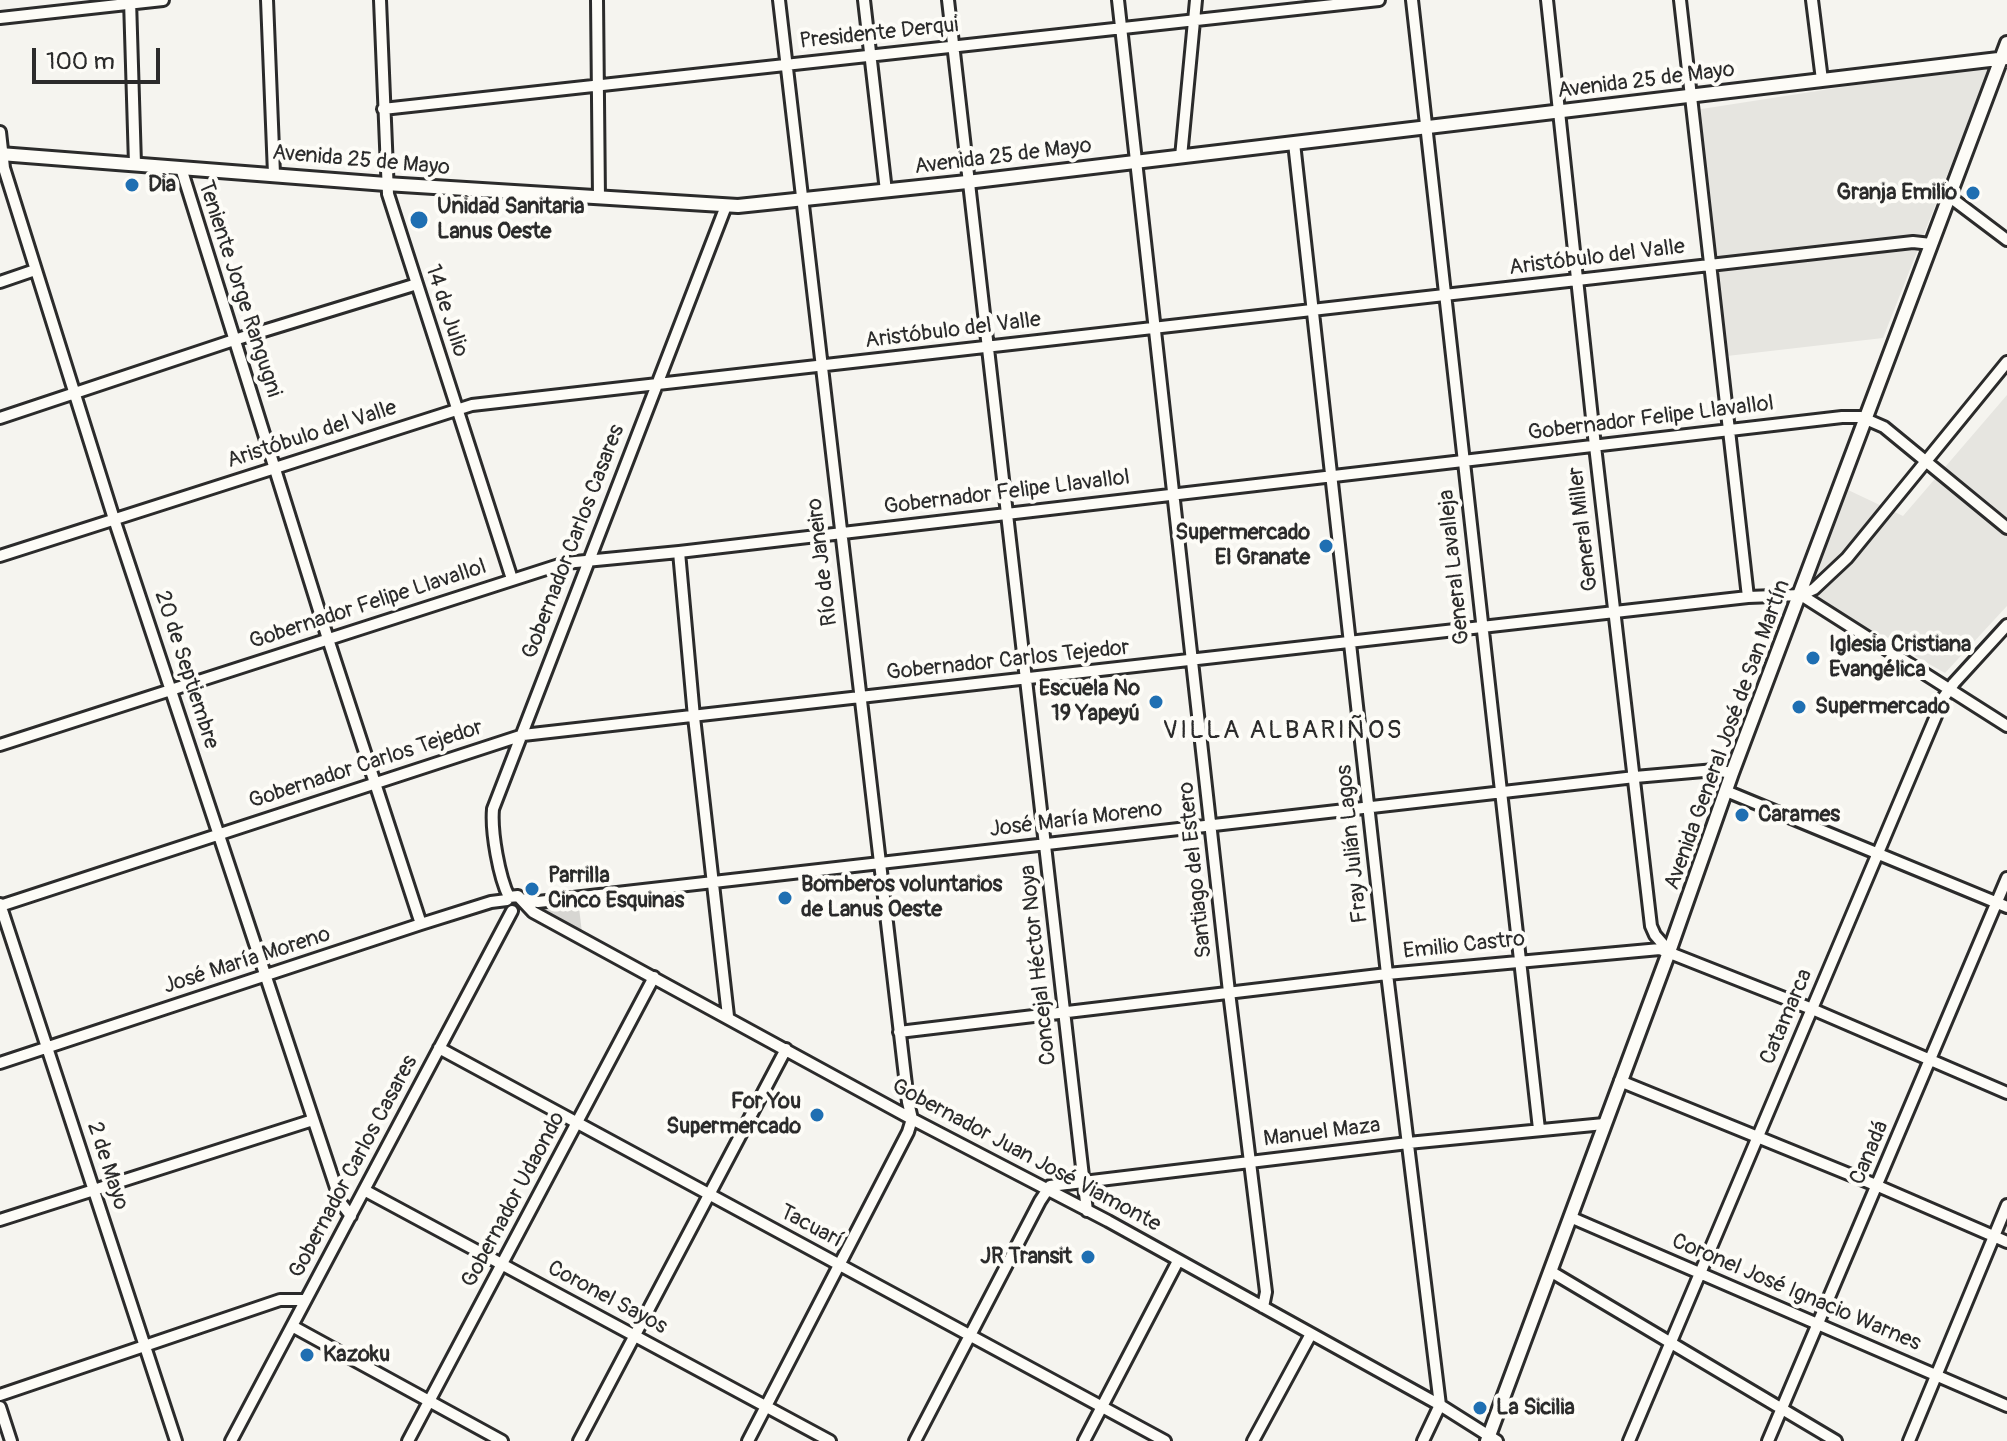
<!DOCTYPE html>
<meta charset="utf-8">
<style>
body{margin:0}
#map{position:relative;width:2007px;height:1441px;overflow:hidden;background:#f5f4ef;font-family:Pangolin,sans-serif}
canvas{display:block}
.scale{position:absolute;left:32px;top:48px;width:128px;height:36px;box-sizing:border-box;border:4px solid #2b2b2b;border-top:0;padding-left:10px;font-size:24px;line-height:28px;white-space:nowrap;color:#2b2b2b;-webkit-text-stroke:6px #fdfcf7;paint-order:stroke}
</style>
<div id="map">
<canvas width="2007" height="1441"></canvas>
<div class="scale">100 m</div>
</div>
<script>
const g = document.querySelector('canvas').getContext('2d');
g.lineJoin = 'round';
function paint(path, color) {
  g.fillStyle = color;
  g.fill(path, 'evenodd');
}
function strokePath(path, color, width, dash) {
  g.strokeStyle = color;
  g.lineWidth = width;
  g.lineCap = dash ? 'butt' : 'round';
  g.setLineDash(dash || []);
  g.stroke(path);
}
function drawText(font, color, halo, rows, align = 'center') {
  g.font = font + ' Pangolin,sans-serif';
  g.lineWidth = 8;
  g.setLineDash([]);
  g.textBaseline = 'middle';
  g.strokeStyle = halo;
  g.fillStyle = color;
  for (const [text, x, y, turn = 0] of rows) {
    g.save();
    g.translate(x, y);
    g.rotate((+turn || 0) * Math.PI / 180);
    g.textAlign = isNaN(turn) ? turn : align;
    if (halo) g.strokeText(text, 0, 0);
    g.fillText(text, 0, 0);
    g.restore();
  }
}
paint(new Path2D(`
 M1991,64L1883,338L1727,356L1695,110Z
 M2007,395V606L1945,673L1807,595L1846,489L1903,516Z`), '#e6e5e0');
paint(new Path2D(`
 M578,899L582,933L547,913L545,908L549,904Z`), '#d7d6d2');
const minor = new Path2D(`
 M130,0L135,164
 M267,0L274,174
 M380,0L388,194L512,579
 M597,0L599,198
 M779,0L908,1102L912,1119
 M864,0L886,191
 M948,0L1087,1211
 M1118,0L1229,992L1266,1292L1263,1307
 M1412,0L1539,1129
 M1547,0L1595,446L1651,926L1655,935L1668,950
 M1680,0L1748,597
 M1812,0L1822,80
 M0,18L163,0
 M383,109L1379,0
 M0,132L4,168L114,519L341,1203L351,1216
 M1294,143L1387,974L1440,1405L1423,1441
 M1181,157L1196,0
 M181,168L328,639L421,924
 M1950,197L2007,240
 M0,282L35,270
 M0,418L234,340L417,284
 M679,552L694,717L728,1016
 M0,556L472,405L1913,242L1931,244
 M1801,595L1814,589L1847,558L2007,362
 M0,745L565,563L679,552L1842,417H1861L1884,427L2007,528
 M1726,791L2007,907
 M509,897L518,896L533,912L912,1119L1108,1221L1440,1405L1497,1441
 M509,897C499,877 491,832 493,809L726,206
 M521,899L538,902L1635,777L1715,770L1732,773
 M0,904L176,1441
 M0,906L523,735L1748,597L1801,595L2007,726
 M899,1032L1387,974L1660,949L1812,1009L2007,1093
 M439,1048L1165,1441
 M0,1063L421,924L491,902L507,900
 M1620,1081L1878,1186L2007,1242
 M364,1190L830,1441
 M1570,1217L2007,1406
 M0,1220L313,1120
 M1550,1271L1836,1441
 M292,1326L502,1441
 M0,1395L280,1300H305
 M0,1407L11,1441
 M231,1441L512,911
 M408,1441L654,977
 M579,1441L786,1049
 M748,1441L908,1132L912,1119
 M915,1441L1040,1201L1050,1186L1408,1143L1604,1124
 M1084,1441L1178,1261
 M1253,1441L1311,1334
 M1629,1441L1944,697L1954,683L2007,625
 M1768,1441L2007,878
 M1909,1441L2007,1205`);
const major = new Path2D(`
 M0,154L386,184L738,206L967,182L2007,58
 M1487,1441L1669,952L1732,773L2007,43`);
strokePath(minor, '#2b2b2b', 16);
strokePath(major, '#2b2b2b', 18);
strokePath(minor, '#fdfcf7', 10);
strokePath(major, '#fdfcf7', 12);
for (const [x, y, r, color] of [
 [132,185,8,"#1f6fb2"],
 [1973,193,8,"#1f6fb2"],
 [419,220,10,"#1f6fb2"],
 [1326,546,8,"#1f6fb2"],
 [1813,658,8,"#1f6fb2"],
 [1156,702,8,"#1f6fb2"],
 [1799,707,8,"#1f6fb2"],
 [1742,815,8,"#1f6fb2"],
 [532,889,8,"#1f6fb2"],
 [785,898,8,"#1f6fb2"],
 [817,1115,8,"#1f6fb2"],
 [1088,1257,8,"#1f6fb2"],
 [307,1355,8,"#1f6fb2"],
 [1480,1408,8,"#1f6fb2"]
]) {
  const dot = new Path2D();
  dot.arc(x, y, r, 0, 2 * Math.PI);
  g.fillStyle = color;
  g.fill(dot);
  strokePath(dot, '#fdfcf7', 3);
}
drawText('22px', '#2b2b2b', '#fdfcf7', [
 ["Presidente Derqui",879,34,-6],
 ["Avenida 25 de Mayo",1646,81,-7],
 ["Avenida 25 de Mayo",1003,157,-7],
 ["Avenida 25 de Mayo",361,161,5],
 ["Aristóbulo del Valle",1597,258,-7],
 ["Teniente Jorge Rangugni",239,289,72],
 ["14 de Julio",446,311,72],
 ["Aristóbulo del Valle",953,331,-7],
 ["Gobernador Felipe Llavallol",1651,419,-7],
 ["Aristóbulo del Valle",312,435,-18],
 ["Gobernador Felipe Llavallol",1007,493,-7],
 ["General Miller",1584,529,-97],
 ["Gobernador Carlos Casares",574,542,-69],
 ["Río de Janeiro",823,562,-97],
 ["General Lavalleja",1455,567,-96],
 ["Gobernador Felipe Llavallol",368,605,-18],
 ["Gobernador Carlos Tejedor",1008,661,-6],
 ["20 de Septiembre",186,670,72],
 ["Avenida General José de San Martín",1728,735,-70],
 ["Gobernador Carlos Tejedor",366,765,-18],
 ["José María Moreno",1076,820,-7],
 ["Fray Julián Lagos",1353,844,-96],
 ["Santiago del Estero",1196,870,-96],
 ["Emilio Castro",1464,946,-6],
 ["José María Moreno",247,961,-18],
 ["Concejal Héctor Noya",1039,965,-96],
 ["Catamarca",1787,1017,-67],
 ["Manuel Maza",1322,1133,-7],
 ["Canadá",1870,1153,-67],
 ["Gobernador Juan José Viamonte",1026,1156,28],
 ["2 de Mayo",107,1166,72],
 ["Gobernador Carlos Casares",354,1167,-62],
 ["Gobernador Udaondo",514,1200,-62],
 ["Tacuarí",811,1227,28],
 ["Coronel José Ignacio Warnes",1796,1293,23],
 ["Coronel Sayos",607,1298,28]
]);
drawText('bold 22px', '#2b2b2b', '#fdfcf7', [
 ["Dia",148,185],
 ["Granja Emilio",1957,193,"right"],
 ["Unidad Sanitaria",437,207],
 ["Lanus Oeste",437,232],
 ["Supermercado",1310,533,"right"],
 ["El Granate",1310,558,"right"],
 ["Iglesia Cristiana",1829,645],
 ["Evangélica",1829,670],
 ["Escuela Nº",1140,689,"right"],
 ["19 Yapeyú",1140,714,"right"],
 ["Supermercado",1815,707],
 ["Carames",1758,815],
 ["Parrilla",548,876],
 ["Cinco Esquinas",548,901],
 ["Bomberos voluntarios",801,885],
 ["de Lanus Oeste",801,910],
 ["For You",801,1102,"right"],
 ["Supermercado",801,1127,"right"],
 ["JR Transit",1072,1257,"right"],
 ["Kazoku",323,1355],
 ["La Sicilia",1496,1408]
], 'left');
g.letterSpacing = '2px';
drawText('26px', '#2b2b2b', '#fdfcf7', [
 ["VILLA ALBARIÑOS",1283,731]
]);
g.letterSpacing = '0px';
</script>
